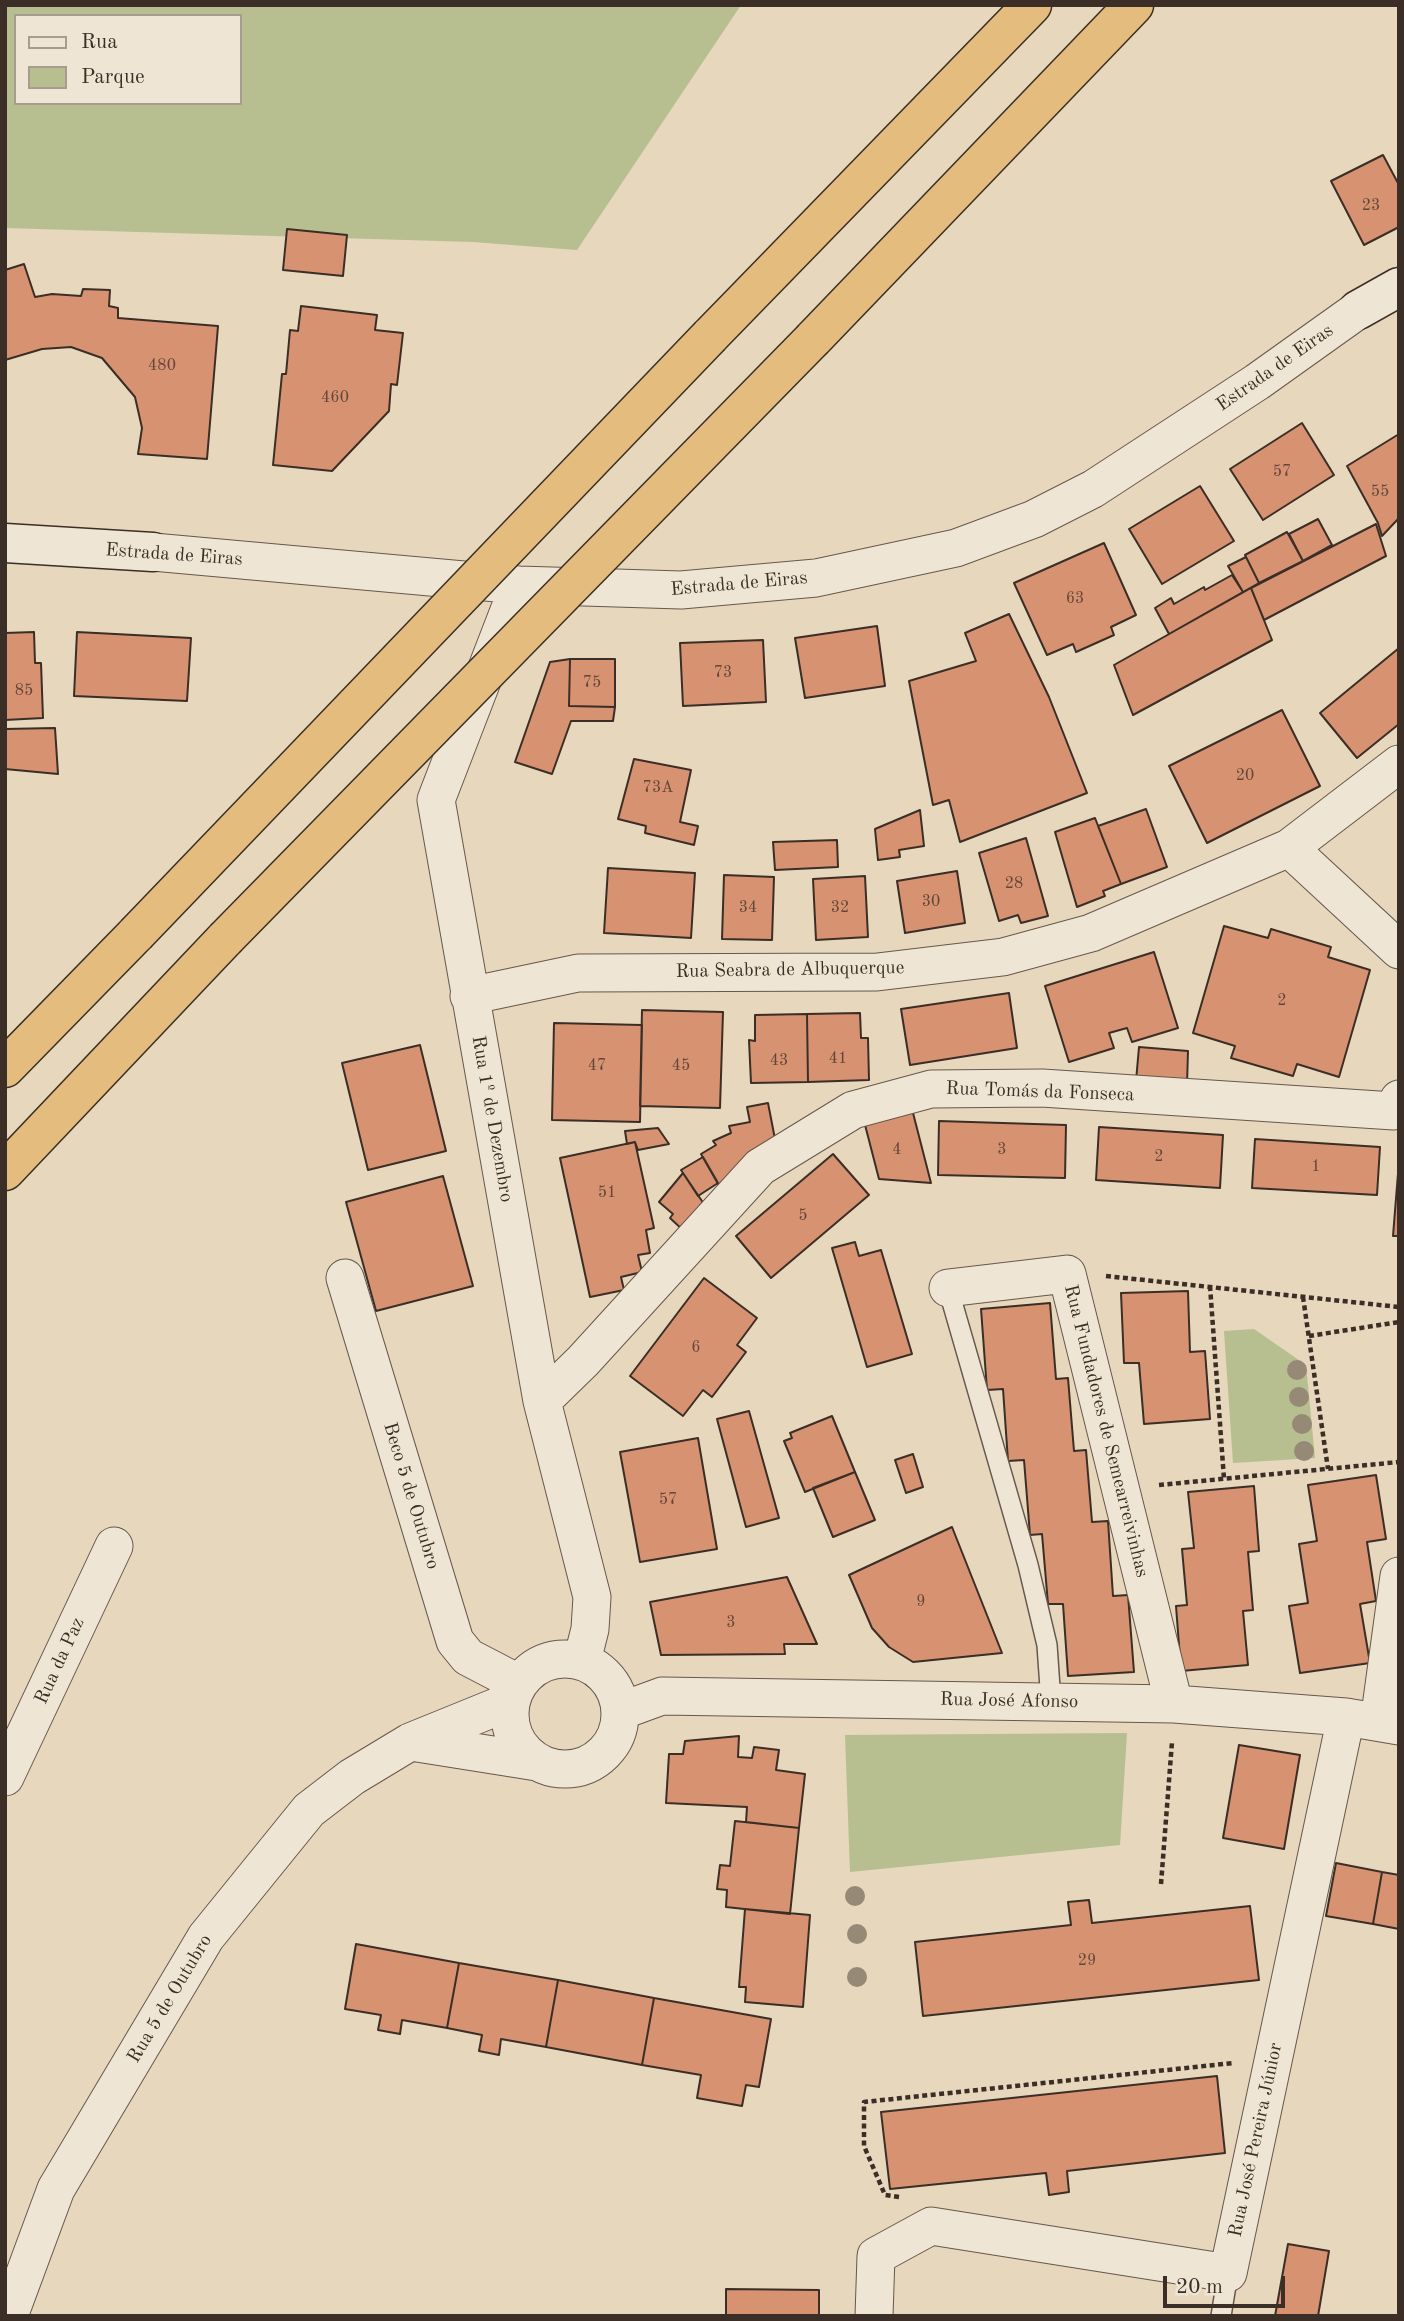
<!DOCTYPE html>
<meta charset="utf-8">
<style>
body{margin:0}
#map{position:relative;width:1404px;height:2321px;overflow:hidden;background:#e6d7bd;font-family:"Old Standard TT",serif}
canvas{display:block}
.frame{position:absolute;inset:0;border:7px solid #3b2e26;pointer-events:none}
.legend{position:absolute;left:14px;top:14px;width:228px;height:91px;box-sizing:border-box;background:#efe5d4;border:2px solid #a79c8e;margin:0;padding:9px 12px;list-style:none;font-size:21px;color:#3b2e26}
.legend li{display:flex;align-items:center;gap:14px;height:35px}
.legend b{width:35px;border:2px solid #a79c8e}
.scale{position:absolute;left:1163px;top:2276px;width:122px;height:32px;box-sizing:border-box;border:4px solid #3b2e26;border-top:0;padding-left:9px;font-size:21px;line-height:24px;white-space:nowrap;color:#3b2e26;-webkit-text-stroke:5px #efe5d4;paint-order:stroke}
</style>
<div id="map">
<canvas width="1404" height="2321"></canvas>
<div class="frame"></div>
<ul class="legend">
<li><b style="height:9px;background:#efe5d4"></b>Rua</li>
<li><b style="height:19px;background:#b7be8f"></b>Parque</li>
</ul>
<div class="scale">20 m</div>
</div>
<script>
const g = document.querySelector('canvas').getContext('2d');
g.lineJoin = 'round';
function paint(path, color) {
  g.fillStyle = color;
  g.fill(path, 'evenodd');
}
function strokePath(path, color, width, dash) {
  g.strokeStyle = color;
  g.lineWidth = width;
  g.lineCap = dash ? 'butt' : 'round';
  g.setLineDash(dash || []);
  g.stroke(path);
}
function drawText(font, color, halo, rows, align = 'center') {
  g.font = font + ' "Old Standard TT",serif';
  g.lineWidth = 6;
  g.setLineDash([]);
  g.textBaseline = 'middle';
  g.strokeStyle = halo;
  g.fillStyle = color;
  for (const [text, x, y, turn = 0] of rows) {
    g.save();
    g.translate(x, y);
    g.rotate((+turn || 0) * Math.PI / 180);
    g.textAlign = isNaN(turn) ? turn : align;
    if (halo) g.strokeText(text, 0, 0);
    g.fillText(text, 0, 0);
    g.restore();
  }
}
paint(new Path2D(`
 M5,5H741L577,250L473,242L5,228ZM16,16H240V103H16Z
 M1254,1329L1306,1365L1315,1458L1233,1463L1224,1331Z
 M1127,1733L1120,1845L850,1872L845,1735Z`), '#b7be8f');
const building = new Path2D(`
 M1383,155L1399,185V227L1364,245L1331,181Z
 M287,229L347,235L343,276L283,270Z
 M24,264L35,297L52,294L81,296L83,289L110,290L109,306L118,308V318L218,326L207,459L138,454L142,428L135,397L102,358L71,347L42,349L5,360V270Z
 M301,306L377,315L375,330L403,333L397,385L391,384L389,411L332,471L273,465L282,374H286L290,330L298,331Z
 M1302,423L1334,475L1263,520L1230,469Z
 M1399,434V518L1382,536L1378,523L1347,466Z
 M1200,486L1234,541L1162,584L1129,529Z
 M1318,519L1332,545L1303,561L1289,534Z
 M1376,524L1386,556L1264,620L1251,588Z
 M1287,532L1303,561L1259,583L1245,555Z
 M1104,543L1136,615L1111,627L1114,635L1076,652L1073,644L1047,655L1014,583Z
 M1246,557L1259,583L1243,592L1228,566Z
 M1232,575L1243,592L1169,634L1155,608L1171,598L1174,604L1204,587L1205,590Z
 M1251,588L1272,640L1133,715L1114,665Z
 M1009,614L1049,697L1087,793L960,842L949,800L933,805L909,681L976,661L965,633Z
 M877,626L885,686L805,698L795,638Z
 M34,632L35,663H41L43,718L5,720V633Z
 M77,632L191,638L187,701L74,696Z
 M763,640L766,702L683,706L680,643Z
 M1399,648V724L1357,758L1320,713Z
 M570,659L569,706L615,707L613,721H571L552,774L515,762L550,662Z
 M570,659H615V707L569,706Z
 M1282,710L1320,786L1207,843L1169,766Z
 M55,728L58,774L5,769V729Z
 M634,759L691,770L680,822L698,826L694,845L645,833L646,826L618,819Z
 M1146,809L1167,867L1121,884L1098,826Z
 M920,810L924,846L899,850L900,857L878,860L875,829Z
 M1095,818L1121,884L1103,891L1105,896L1077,907L1055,832Z
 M1026,838L1048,916L1021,923L1018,915L999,921L979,853Z
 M837,840L838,867L775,870L773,842Z
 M608,868L695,873L691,938L604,933Z
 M957,871L965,923L905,933L897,881Z
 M724,875L774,877L772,940L722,939Z
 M865,876L868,937L816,940L813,879Z
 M1224,926L1268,938L1271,929L1331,947L1328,957L1370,970L1339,1077L1297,1064L1293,1076L1231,1058L1235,1046L1193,1033Z
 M1154,952L1178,1028L1132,1042L1127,1028L1109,1033L1114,1048L1069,1062L1045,986Z
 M1009,993L1017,1048L910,1065L901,1009Z
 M642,1010L723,1012L720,1108L640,1106Z
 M860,1013L861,1038H868L869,1080L808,1082L807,1014Z
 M807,1014L808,1082L751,1083L749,1040L755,1041V1015Z
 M554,1023L642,1025L640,1122L552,1120Z
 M420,1045L446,1151L368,1170L342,1063Z
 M1139,1047L1188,1051L1187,1085L1136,1081Z
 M768,1103L775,1139L721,1189L701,1154L716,1145L713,1141L731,1133L729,1126L750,1122L747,1107Z
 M912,1109L931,1183L879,1179L864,1121Z
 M939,1121L1066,1125L1065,1178L938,1175Z
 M1099,1127L1223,1135L1220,1188L1096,1180Z
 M658,1128L669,1144L638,1150L635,1142L627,1144L625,1131Z
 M1255,1139L1380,1147L1377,1195L1252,1188Z
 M635,1142L654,1228L646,1230L650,1253L638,1255L642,1272L621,1277L624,1290L590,1297L560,1158Z
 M833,1154L869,1195L771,1278L736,1236Z
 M703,1157L718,1183L698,1196L681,1170Z
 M1399,1161V1236H1393Z
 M683,1173L706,1207L685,1232L670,1218L673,1214L659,1202Z
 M443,1176L473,1286L376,1311L346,1202Z
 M855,1242L859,1256L881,1250L912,1354L867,1367L832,1248Z
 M704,1278L757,1318L737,1345L746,1352L712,1397L703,1390L683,1416L630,1376Z
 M1188,1291L1190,1352L1205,1351L1210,1419L1144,1424L1139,1363H1124L1121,1293Z
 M1050,1303L1056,1379L1068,1378L1074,1451L1086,1450L1092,1522L1108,1521L1113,1596L1128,1595L1134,1672L1068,1676L1063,1604H1048L1042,1534L1030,1535L1024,1460L1008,1461L1003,1389L987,1390L981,1309Z
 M749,1411L779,1518L746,1527L717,1419Z
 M832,1416L855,1472L805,1492L784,1441L792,1438L790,1433Z
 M698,1438L717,1549L640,1562L620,1452Z
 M913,1454L923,1487L906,1493L895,1460Z
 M855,1472L875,1520L833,1537L813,1488Z
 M1376,1475L1386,1539L1367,1542L1376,1601L1360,1604L1370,1663L1300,1673L1289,1606L1308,1603L1299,1544L1317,1541L1308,1485Z
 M1254,1486L1259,1551L1248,1552L1253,1610L1243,1611L1248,1665L1181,1671L1176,1606L1187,1605L1182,1549L1194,1548L1188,1492Z
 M952,1527L1002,1653L913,1662L889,1647L872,1628L849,1575Z
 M787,1577L817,1644H784L785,1654L661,1655L650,1602Z
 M739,1736L738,1757L752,1758L754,1747L779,1750L776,1770L805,1774L799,1828L746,1822L747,1807L666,1803L669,1754H683L685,1741Z
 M1239,1745L1300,1755L1284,1849L1223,1838Z
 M735,1821L799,1828L790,1914L726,1907L727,1890L717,1889L720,1865L730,1866Z
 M1336,1863L1382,1872L1373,1924L1326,1916Z
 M1382,1872L1399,1875V1929L1373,1924Z
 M1089,1900L1092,1923L1250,1906L1259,1980L923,2016L915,1942L1071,1925L1068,1902Z
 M745,1909L810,1915L803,2007L745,2002L746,1987H739Z
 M356,1944L459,1963L447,2028L402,2020L400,2034L378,2030L381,2015L345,2009Z
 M459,1963L558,1980L546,2047L501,2039L499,2055L479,2051L482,2035L447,2028Z
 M558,1980L654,1998L642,2065L546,2047Z
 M654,1998L771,2019L759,2087L746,2085L742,2106L697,2098L701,2075L642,2065Z
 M1217,2076L1225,2153L1067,2171L1069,2192L1049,2195L1046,2173L890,2189L881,2112Z
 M1288,2244L1329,2251L1318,2316H1275Z
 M726,2289L819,2290V2316H726Z`);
paint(building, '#d79271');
strokePath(building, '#3b2e26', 2);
const lane = new Path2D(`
 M948,1288L1028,1565L1047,1645L1051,1702
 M1221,2316L1228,2273`);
const street = new Path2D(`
 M153,552L519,585L681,590L816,578L956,548L1034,519L1093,489L1257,382L1358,310
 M519,585L436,800L542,1401L592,1597L590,1629L582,1661
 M1289,848L1399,950
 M469,996L578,973L877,972L1003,957L1091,933L1289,848L1399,764
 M345,1278L455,1641L468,1657L518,1683
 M948,1288L1067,1274L1174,1704
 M542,1401L583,1361L760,1167L853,1110L931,1089L1042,1088L1394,1111L1399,1099
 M510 1714a55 55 0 1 1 110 0a55 55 0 1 1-110 0Z
 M621,1711L662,1696L1174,1704L1346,1717L1399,1726
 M1379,1722L1399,1576
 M411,1742L537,1762
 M5,1777L114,1546
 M9,2316L56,2189L206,1937L309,1810L352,1777L410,1742L511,1701
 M874,2316L876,2256L931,2226L1228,2273L1346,1717`);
const secondary = new Path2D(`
 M1358,310L1399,287
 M5,543L153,552`);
const highway = new Path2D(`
 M710,336L1032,5
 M813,339L1134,5
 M5,1068L136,934
 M5,1171L225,939`);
strokePath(lane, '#66584c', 22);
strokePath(street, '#66584c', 39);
strokePath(secondary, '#3b2e26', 41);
strokePath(highway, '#3b2e26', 41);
strokePath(new Path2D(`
 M1106,1276L1399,1307
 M1210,1286L1224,1479
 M1303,1297L1328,1469
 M1309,1336L1399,1322
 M1159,1485L1399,1462
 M1161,1884L1172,1742
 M899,2197L885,2195L864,2146V2102L1233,2063`), '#3b2e26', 4.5, [5, 3.5]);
strokePath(lane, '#efe5d4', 19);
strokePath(street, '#efe5d4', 37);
strokePath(secondary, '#efe5d4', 38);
strokePath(highway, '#e3bc7e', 38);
const highwayBridge = new Path2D(`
 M136,934L710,336
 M225,939L813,339`);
strokePath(highwayBridge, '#3b2e26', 41, []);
strokePath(highwayBridge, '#e3bc7e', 38);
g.fillStyle = '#968a76';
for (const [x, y] of [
 [1297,1370],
 [1299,1397],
 [1302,1424],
 [1304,1451],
 [855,1896],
 [857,1934],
 [857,1977]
]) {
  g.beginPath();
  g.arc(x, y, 10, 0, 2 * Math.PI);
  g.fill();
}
drawText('16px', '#624739', null, [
 ["23",1371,206],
 ["480",162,366],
 ["460",335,398],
 ["57",1282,472],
 ["55",1380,492],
 ["63",1075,599],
 ["73",723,673],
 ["75",592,683],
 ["85",24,691],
 ["20",1245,776],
 ["73A",658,788],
 ["28",1014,884],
 ["30",931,902],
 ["34",748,908],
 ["32",840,908],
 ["2",1282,1001],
 ["41",838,1059],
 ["43",779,1061],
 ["47",597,1066],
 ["45",681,1066],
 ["4",897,1150],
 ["3",1002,1150],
 ["2",1159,1157],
 ["1",1316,1167],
 ["51",607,1193],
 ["5",803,1216],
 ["6",696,1348],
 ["57",668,1500],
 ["9",921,1602],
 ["3",731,1623],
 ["29",1087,1961]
]);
drawText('19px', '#3b2e26', '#efe5d4', [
 ["Estrada de Eiras",1275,368,-35],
 ["Estrada de Eiras",174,555,4],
 ["Estrada de Eiras",739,584,-5],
 ["Rua Seabra de Albuquerque",790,970,-1],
 ["Rua Tomás da Fonseca",1040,1092,2],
 ["Rua 1º de Dezembro",492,1119,80],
 ["Rua Fundadores de Semearreivinhas",1106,1431,76],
 ["Beco 5 de Outubro",411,1496,73],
 ["Rua da Paz",60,1661,-65],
 ["Rua José Afonso",1009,1701,1],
 ["Rua 5 de Outubro",170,1999,-59],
 ["Rua José Pereira Júnior",1256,2140,-78]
]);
</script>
